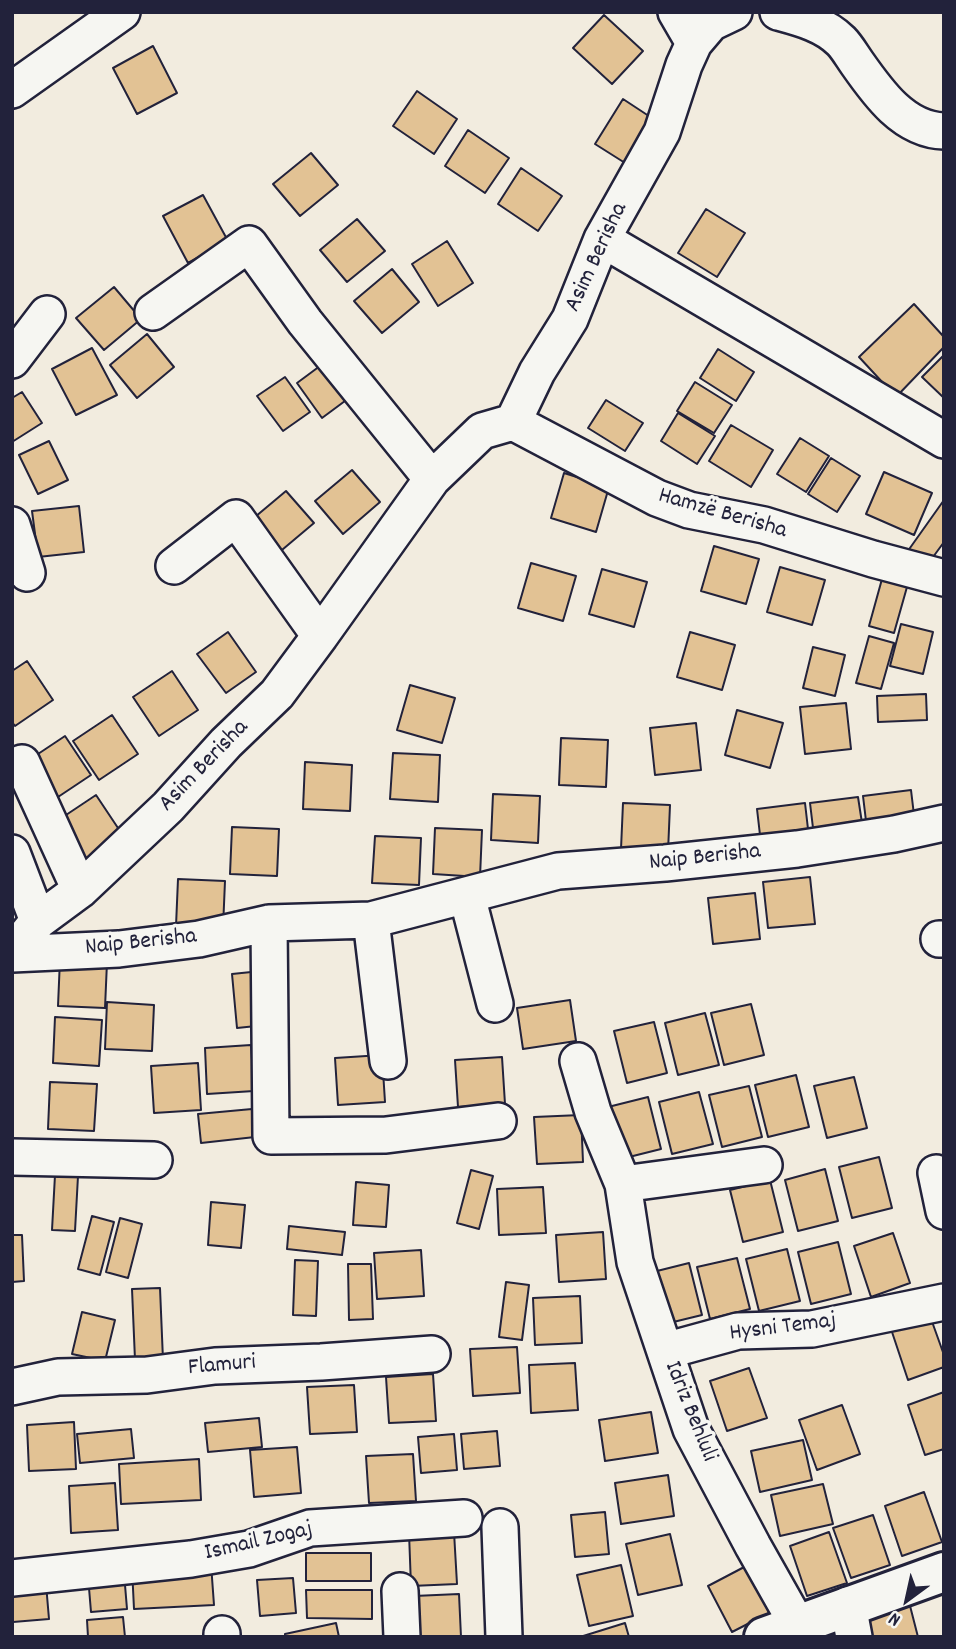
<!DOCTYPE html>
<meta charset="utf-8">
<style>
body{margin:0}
#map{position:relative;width:956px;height:1649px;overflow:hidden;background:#f2ecdf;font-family:Dekko,sans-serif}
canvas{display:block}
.frame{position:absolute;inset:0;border:14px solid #22223b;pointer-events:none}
.north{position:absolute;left:872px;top:1565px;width:70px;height:70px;-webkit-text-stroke:5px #f6f6f2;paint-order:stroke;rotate:213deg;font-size:19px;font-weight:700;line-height:28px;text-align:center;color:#22223b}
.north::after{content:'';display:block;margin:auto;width:24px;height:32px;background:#22223b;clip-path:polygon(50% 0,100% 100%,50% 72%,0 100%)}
</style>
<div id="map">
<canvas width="956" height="1649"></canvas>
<div class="frame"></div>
<div class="north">N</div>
</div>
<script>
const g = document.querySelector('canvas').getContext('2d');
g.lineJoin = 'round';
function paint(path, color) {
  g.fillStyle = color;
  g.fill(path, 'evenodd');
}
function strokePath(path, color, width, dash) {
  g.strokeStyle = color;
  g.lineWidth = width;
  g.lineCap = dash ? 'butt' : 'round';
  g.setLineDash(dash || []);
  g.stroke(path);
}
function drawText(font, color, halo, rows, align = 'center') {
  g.font = font + ' Dekko,sans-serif';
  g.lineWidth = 7;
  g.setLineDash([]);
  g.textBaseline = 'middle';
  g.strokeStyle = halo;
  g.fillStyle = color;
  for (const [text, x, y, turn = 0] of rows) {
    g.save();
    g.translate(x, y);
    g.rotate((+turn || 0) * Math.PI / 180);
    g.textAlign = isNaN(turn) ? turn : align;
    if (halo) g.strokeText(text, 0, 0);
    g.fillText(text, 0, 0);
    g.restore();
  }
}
const building = new Path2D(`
 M604,15L643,51L612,84L573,48Z
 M153,46L177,93L137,114L113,68Z
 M417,91L457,119L434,154L393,126Z
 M623,99L661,124L633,168L595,144Z
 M468,130L509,158L485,193L445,166Z
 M311,153L338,185L300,216L273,184Z
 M521,168L562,196L538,231L498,204Z
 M203,195L228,241L188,263L163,216Z
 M706,209L745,233L717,277L678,253Z
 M357,219L385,251L347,282L320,250Z
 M447,241L473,283L438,306L412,264Z
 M392,269L419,302L382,333L354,301Z
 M114,287L141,319L104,350L76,318Z
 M914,304L944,337V347L896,397L859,357Z
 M147,334L174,367L137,398L110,365Z
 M92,348L117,395L76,415L52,369Z
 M718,349L754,372L736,401L700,378Z
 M944,355V398L922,377Z
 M324,363L349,398L322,418L297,383Z
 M285,377L310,412L283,431L257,396Z
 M695,382L732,405L714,433L677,411Z
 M22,392L42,423L12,442V398Z
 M606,400L643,423L625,451L588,428Z
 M678,413L715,436L697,464L661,441Z
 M731,425L773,450L751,487L709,461Z
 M800,438L829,456L806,492L777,474Z
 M49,441L68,480L38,494L19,455Z
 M831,458L860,476L837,512L808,494Z
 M352,470L380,502L343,534L315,501Z
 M884,472L932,493L914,535L866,514Z
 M564,473L609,487L596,532L551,518Z
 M286,491L314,523L276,555L249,522Z
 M944,500V542L925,568L905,555Z
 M79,506L84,552L38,557L32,511Z
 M714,546L759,559L746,604L701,591Z
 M531,563L576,576L563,621L518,608Z
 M780,567L825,580L812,625L767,612Z
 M602,569L647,582L634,627L589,614Z
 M882,579L907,587L894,633L869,626Z
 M901,624L933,632L923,674L890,666Z
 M228,632L256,672L226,693L197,654Z
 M690,632L735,645L722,690L677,677Z
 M869,636L894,643L881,689L856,683Z
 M813,647L845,655L835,696L803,688Z
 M27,661L53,700L15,726L12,722V671Z
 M172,671L198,710L159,736L133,697Z
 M410,685L455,698L442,743L397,730Z
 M926,694L927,720L878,722L877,696Z
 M846,703L851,749L805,754L800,707Z
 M737,710L783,723L770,768L725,755Z
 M112,715L138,754L99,780L73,741Z
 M696,723L701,770L655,775L650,728Z
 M65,736L91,775L52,801L26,762Z
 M561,738L608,740L606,787L559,785Z
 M393,753L440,755L438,802L390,799Z
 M305,762L352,765L350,811L303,809Z
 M911,790L914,815L866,821L863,796Z
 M493,794L540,796L538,843L491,840Z
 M96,795L122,834L84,860L57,821Z
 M858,797L862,823L813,828L810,803Z
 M623,803L670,805L668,852L621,849Z
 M805,803L808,829L760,835L757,809Z
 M232,827L279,829L277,876L230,874Z
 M435,828L482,830L480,877L433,874Z
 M375,836L421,838L419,885L372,883Z
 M810,877L815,924L768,928L763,882Z
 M178,879L225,881L223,928L176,926Z
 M755,893L760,939L713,944L708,898Z
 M60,959L107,962L105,1008L58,1006Z
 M261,971L266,1025L237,1028L232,974Z
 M570,1000L576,1041L523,1049L517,1008Z
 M107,1002L154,1005L152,1051L105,1049Z
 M751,1004L764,1055L724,1065L711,1013Z
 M705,1013L719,1065L678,1075L665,1023Z
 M55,1017L102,1020L99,1066L53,1063Z
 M654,1022L667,1073L627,1083L614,1031Z
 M251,1045L254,1091L207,1094L205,1048Z
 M382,1055L385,1102L338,1105L335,1058Z
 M502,1057L505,1104L458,1107L455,1060Z
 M198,1063L201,1110L154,1113L151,1066Z
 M796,1075L809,1127L768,1137L755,1085Z
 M854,1077L867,1128L827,1138L814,1086Z
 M50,1082L97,1084L94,1131L48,1129Z
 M749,1086L762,1137L722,1147L709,1095Z
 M699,1092L713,1144L672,1154L659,1102Z
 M648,1097L661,1149L621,1159L608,1107Z
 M252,1109L255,1137L201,1143L198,1114Z
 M581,1115L583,1162L537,1164L534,1117Z
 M879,1157L892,1208L852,1218L839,1167Z
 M825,1169L838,1221L798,1231L785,1180Z
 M471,1170L493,1176L479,1229L457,1223Z
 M55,1175L78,1176L75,1231L52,1230Z
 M770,1180L783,1232L743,1242L730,1190Z
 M356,1182L389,1185L386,1227L353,1225Z
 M543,1187L546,1233L499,1235L497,1189Z
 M211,1202L245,1205L241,1248L208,1245Z
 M92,1216L114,1222L100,1275L78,1269Z
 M120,1218L142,1224L128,1278L106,1272Z
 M289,1226L345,1232L342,1255L287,1249Z
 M603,1232L606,1279L559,1282L556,1235Z
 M893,1233L910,1283L871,1297L854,1246Z
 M12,1235H22L24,1281L12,1282Z
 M838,1242L851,1294L811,1304L798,1252Z
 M787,1249L800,1301L759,1311L746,1259Z
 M421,1250L424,1296L377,1299L374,1253Z
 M737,1258L750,1309L710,1319L697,1267Z
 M295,1260L318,1261L316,1316L293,1315Z
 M689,1263L702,1315L661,1325L649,1273Z
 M348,1264H371L373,1319L349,1320Z
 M506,1282L529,1285L522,1340L499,1337Z
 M160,1288L163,1360H135L132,1289Z
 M580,1296L582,1343L535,1345L533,1298Z
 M82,1312L115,1320L105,1361L72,1354Z
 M930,1316L944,1355V1367L908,1380L891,1329Z
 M517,1347L520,1393L473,1396L470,1349Z
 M575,1363L578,1410L531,1413L529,1365Z
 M749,1368L767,1418L727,1431L710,1381Z
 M433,1374L436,1421L389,1423L386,1377Z
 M354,1385L357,1432L310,1434L307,1387Z
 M944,1392V1449L925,1455L908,1405Z
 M842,1405L860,1454L817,1470L799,1420Z
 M651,1412L658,1453L605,1461L599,1420Z
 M259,1418L262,1447L208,1452L205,1423Z
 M74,1422L76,1469L29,1471L27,1425Z
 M131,1429L134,1458L80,1463L77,1434Z
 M497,1431L500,1466L464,1469L461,1434Z
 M454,1434L457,1470L421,1473L418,1437Z
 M803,1440L812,1480L760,1492L751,1451Z
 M297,1447L301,1493L254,1497L250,1450Z
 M413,1454L416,1501L369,1503L366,1456Z
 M199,1459L201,1500L121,1504L119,1464Z
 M668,1475L674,1516L621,1524L615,1483Z
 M115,1483L118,1530L71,1533L69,1486Z
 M823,1484L833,1524L780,1536L771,1495Z
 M924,1492L942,1542L902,1556L885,1506Z
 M605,1512L609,1554L575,1557L571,1515Z
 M873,1515L890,1565L851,1578L833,1528Z
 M454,1532L457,1584L411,1586L409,1533Z
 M829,1532L847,1583L807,1596L790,1546Z
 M670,1534L682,1585L638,1595L626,1544Z
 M306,1553H371V1581H306Z
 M211,1564L214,1605L134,1609L132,1568Z
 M621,1565L633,1616L589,1626L577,1575Z
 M748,1565L773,1611L732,1632L708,1586Z
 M124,1573L127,1609L91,1612L88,1576Z
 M293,1578L296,1613L260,1616L257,1580Z
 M46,1584L49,1619L13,1622L12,1587Z
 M306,1590H372V1619L307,1618Z
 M459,1594L461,1637H416L414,1596Z
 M908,1598L918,1637H867L860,1610Z
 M123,1617L125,1637H88L87,1620Z
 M336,1623L339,1637H285V1634Z
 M625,1623L629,1637H580Z`);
paint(building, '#e2c294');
strokePath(building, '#22223b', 2);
const minor = new Path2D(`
 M676,12L694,43
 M778,12C800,18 824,24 841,41C847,47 852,56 857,63C878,93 904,130 944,131
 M12,90L122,12
 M602,239L944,440
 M153,312L249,244L305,322L432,479L320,636
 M12,360L47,314
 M513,422L657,498L689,510L764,525L873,559L944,578
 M432,479L482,431L513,422L537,372L570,319L602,239L662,132L684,65L694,43L711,23L734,12
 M12,525L27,573
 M22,763L80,890
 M12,853L38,921
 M467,896L495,1004
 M371,920L388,1061
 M269,923L271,1136L386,1135L498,1121
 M939,939H944
 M12,953L38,921L80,890L168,807L226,743L277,694L320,636L236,518L174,566
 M12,954L119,949L199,939L269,923L371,920L558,871L665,863L797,849L894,834L944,823
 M578,1061L593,1112L623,1184L635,1262L691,1429L753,1546L797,1624
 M12,1157L154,1160
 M936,1173L944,1211
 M623,1184L764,1165
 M665,1351L738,1331L812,1329L944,1302
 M12,1387L58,1377L147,1375L215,1366L321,1362L432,1354
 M500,1527L504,1637
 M12,1578L191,1559L249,1549L310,1528L464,1518
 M400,1591L402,1637
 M848,1605L854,1637
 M222,1634V1637`);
const tertiary = new Path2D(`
 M764,1637L944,1572`);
strokePath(minor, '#22223b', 40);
strokePath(tertiary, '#22223b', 44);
strokePath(minor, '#f6f6f2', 35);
strokePath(tertiary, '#f6f6f2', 38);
drawText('24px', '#22223b', '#f6f6f2', [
 ["Asim Berisha",598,258,-65],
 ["Hamzë Berisha",722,515,16],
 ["Asim Berisha",205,767,-46],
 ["Naip Berisha",705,859,-6],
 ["Naip Berisha",141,944,-6],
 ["Hysni Temaj",783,1329,-7],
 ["Flamuri",222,1367,-5],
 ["Idriz Behluli",689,1412,68],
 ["Ismail Zogaj",259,1543,-13]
]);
</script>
